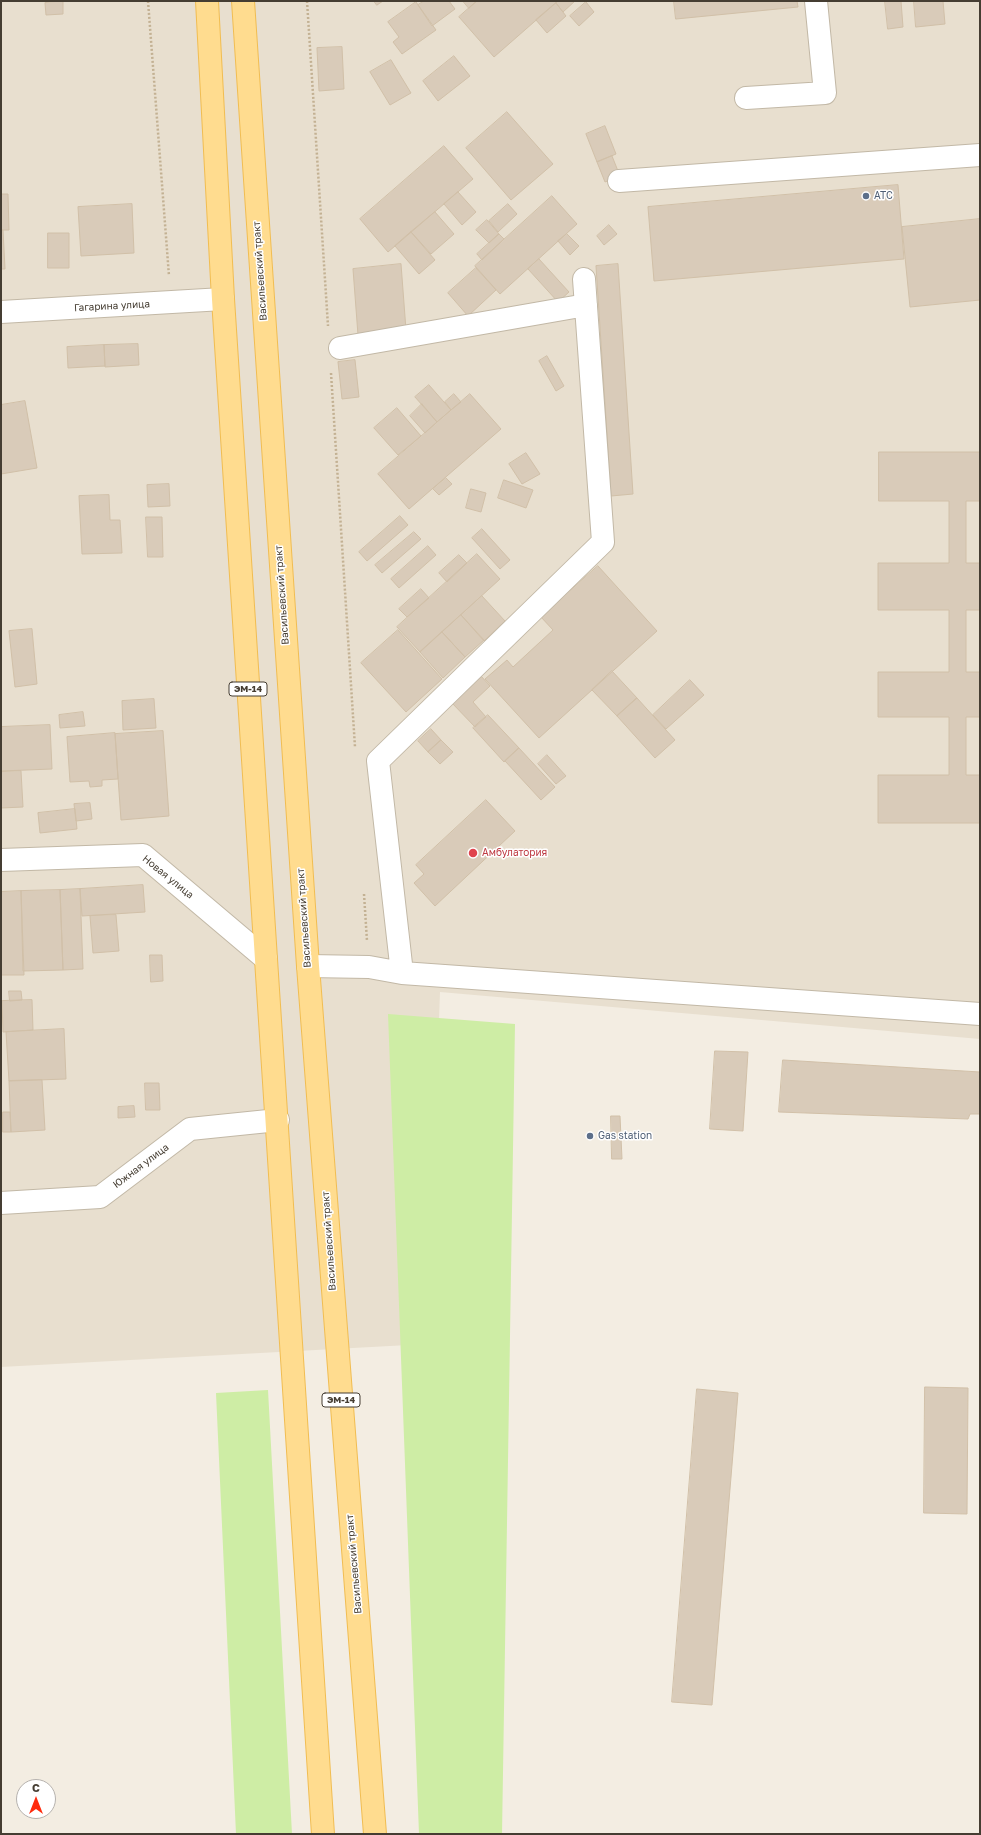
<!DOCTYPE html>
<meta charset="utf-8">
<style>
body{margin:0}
#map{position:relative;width:981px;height:1835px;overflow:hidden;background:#f3ede2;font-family:"Golos Text",sans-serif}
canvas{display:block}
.frame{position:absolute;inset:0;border:2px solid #453d32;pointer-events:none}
.north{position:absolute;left:16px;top:1779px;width:40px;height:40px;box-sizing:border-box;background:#fff;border:1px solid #b5b1ad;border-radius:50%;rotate:0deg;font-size:11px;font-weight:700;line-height:16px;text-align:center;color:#453d32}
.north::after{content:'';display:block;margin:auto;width:14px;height:18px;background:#ff2b0d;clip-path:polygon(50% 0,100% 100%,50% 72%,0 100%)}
</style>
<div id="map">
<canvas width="981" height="1835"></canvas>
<div class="frame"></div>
<div class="north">С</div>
</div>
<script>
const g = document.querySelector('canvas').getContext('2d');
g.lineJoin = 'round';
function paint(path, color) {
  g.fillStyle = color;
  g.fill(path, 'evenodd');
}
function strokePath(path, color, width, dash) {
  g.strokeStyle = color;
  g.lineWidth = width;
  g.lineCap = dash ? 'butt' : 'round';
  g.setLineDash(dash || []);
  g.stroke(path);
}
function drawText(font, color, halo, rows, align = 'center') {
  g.font = font + ' "Golos Text",sans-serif';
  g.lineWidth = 3;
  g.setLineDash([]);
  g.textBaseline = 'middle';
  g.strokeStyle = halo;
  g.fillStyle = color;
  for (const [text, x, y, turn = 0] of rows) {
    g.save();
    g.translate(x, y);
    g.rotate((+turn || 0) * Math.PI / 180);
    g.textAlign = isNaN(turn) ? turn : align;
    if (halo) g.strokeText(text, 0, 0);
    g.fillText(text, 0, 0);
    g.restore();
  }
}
paint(new Path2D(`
 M1,1H980V1039L440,992L427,1344L1,1367Z`), '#e8dfcf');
paint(new Path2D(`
 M388,1014L515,1024L502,1834H419Z
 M268,1390L292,1834H236L216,1393Z`), '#ceeda5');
const building = new Path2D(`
 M63,1V14L46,15L45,3Z
 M374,1H383L377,5Z
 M424,1H449L455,9L432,26L418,5Z
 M463,1H477L469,8Z
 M477,1H558L494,57L459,17Z
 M558,1H575L563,12L556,3Z
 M674,1H797L798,7L676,19Z
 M885,1H901L903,27L888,29Z
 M914,1H943L945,24L916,27Z
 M416,2L436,30L402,54L393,42L399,37L388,22Z
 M586,2L594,12L579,26L570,16Z
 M556,3L566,16L547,33L536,20Z
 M342,47L344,89L319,91L317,48Z
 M454,56L470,76L438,101L423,81Z
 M391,60L411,93L390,105L370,72Z
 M507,112L553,164L511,200L466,148Z
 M605,126L616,154L597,162L586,134Z
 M444,146L473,179L388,252L360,219Z
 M612,156L620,176L605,182L597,162Z
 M898,185L904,259L654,281L648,207Z
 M458,192L476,212L462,225L444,204Z
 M1,194H8L9,230H1Z
 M552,196L577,224L500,294L475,266Z
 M132,204L134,253L81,256L78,207Z
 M508,204L517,214L498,232L489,221Z
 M435,212L454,234L431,254L411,232Z
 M980,219V300L910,307L902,227Z
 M487,220L499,234L489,243L476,230Z
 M609,225L617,234L604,245L597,236Z
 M1,230H3L5,269H1Z
 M411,232L435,260L419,274L395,246Z
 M48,233H69V268H48Z
 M499,234L504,239L482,260L477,254Z
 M567,234L579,246L570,255L558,241Z
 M539,259L569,292L558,302L528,269Z
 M401,264L406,330L358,335L353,269Z
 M618,264L633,494L611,496L596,266Z
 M476,268L496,290L468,316L448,293Z
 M138,344L139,365L105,367L104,345Z
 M104,345L105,366L68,368L67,347Z
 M547,356L564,386L556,391L539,361Z
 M355,360L359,397L342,399L338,362Z
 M429,385L451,410L437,422L415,397Z
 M454,394L461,402L451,410L445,402Z
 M470,394L501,429L409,509L378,474Z
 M25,401L37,468L1,474V405Z
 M422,404L437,422L425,433L410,416Z
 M397,408L421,436L398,455L374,428Z
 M879,452H980V501H966V563H980V610H966V672H980V717H966V775H980V823H878V775H949V717H878V672H949V610H878V563H949V501H879Z
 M526,453L540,474L522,484L509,464Z
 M446,478L452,484L439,495L433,489Z
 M504,480L533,490L526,508L498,498Z
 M169,484L170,506L148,507L147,485Z
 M471,489L486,493L481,512L466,508Z
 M109,495L110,520H120L122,553L82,554L79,496Z
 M400,516L408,525L367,561L359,552Z
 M146,517H162L163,557H148Z
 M482,529L510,560L500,569L472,538Z
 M414,532L421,539L382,573L375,565Z
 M428,546L436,555L399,588L391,579Z
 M477,554L500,579L420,652L397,627Z
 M459,555L467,563L447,582L439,573Z
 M598,566L657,631L539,738L485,679L507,660L513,667L553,630L541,617Z
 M421,589L429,598L407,617L399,609Z
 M482,596L505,621L484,641L461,615Z
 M461,615L484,640L465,657L442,632Z
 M32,629L37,684L15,687L9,631Z
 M398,630L442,679L406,712L361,663Z
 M442,632L465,657L443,678L420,652Z
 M612,671L637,698L617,716L592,690Z
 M481,676L490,686L473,702L486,717L475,727L452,703Z
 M690,680L704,695L666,729L653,715Z
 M637,698L675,740L655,758L617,716Z
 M154,699L156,728L123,730L122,701Z
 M83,712L85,726L60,728L59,715Z
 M488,715L519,748L504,762L473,728Z
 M50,725L52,769L1,771V727Z
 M431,729L441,740L428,752L418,741Z
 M163,731L169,816L121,820L115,734Z
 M115,733L118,779L102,780V786L90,787L89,781L70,782L67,737Z
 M441,740L453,752L440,764L428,752Z
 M519,748L555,787L541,800L505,761Z
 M547,755L566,776L556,784L538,764Z
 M21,771L23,807L1,808V772Z
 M486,800L515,831L435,906L414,883L424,874L416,865Z
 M90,803L92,819L76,821L74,804Z
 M75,809L77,829L40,833L38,813Z
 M143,885L145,912L82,916L80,889Z
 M80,889L83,969L63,970L60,890Z
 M60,890L63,970L23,971L21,891Z
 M21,891L24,975H1V892Z
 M116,915L119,951L93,953L90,916Z
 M150,955H162L163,981L151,982Z
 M9,991H21L22,1000L10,1001Z
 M32,1000L33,1030L3,1032L2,1001Z
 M64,1029L66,1079L9,1081L6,1032Z
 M715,1051L748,1052L743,1131L710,1129Z
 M783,1060L980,1072V1114H970L968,1119L779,1112Z
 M42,1080L45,1130L11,1132L9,1081Z
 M145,1083H159L160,1110H146Z
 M134,1106L135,1117L118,1118V1107Z
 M3,1112H10L11,1132H3Z
 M611,1116H620L622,1159H612Z
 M925,1387L968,1388L967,1514L924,1513Z
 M697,1389L738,1393L712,1705L672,1702Z`);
paint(building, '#d9cbb9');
strokePath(building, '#d1c0a8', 1);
const minor = new Path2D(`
 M746,98L825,93L816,1
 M619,181L980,155
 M1,312L223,299
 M340,348L586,305
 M1,860L143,855L266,959
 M308,966L369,967L402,973L980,1014
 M402,973L378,761L603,542L584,279
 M1,1203L100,1197L190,1129L278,1120`);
const major = new Path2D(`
 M207,1L223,299L323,1834
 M243,1L308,966L375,1834`);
strokePath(minor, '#c2b8a6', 24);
strokePath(major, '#f1bd52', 24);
strokePath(new Path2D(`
 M148,1L169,276
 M307,1L328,326
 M331,373L355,747
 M364,894L367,941`), '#c3b193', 2.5, [2, 2]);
strokePath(minor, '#fff', 22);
strokePath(major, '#ffdc8f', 22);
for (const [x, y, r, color] of [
 [866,196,4,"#5c6f8a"],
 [473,853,5,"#e0444e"],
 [590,1136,4,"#5c6f8a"]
]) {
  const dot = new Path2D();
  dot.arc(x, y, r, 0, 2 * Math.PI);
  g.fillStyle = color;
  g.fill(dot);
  strokePath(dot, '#fff', 1.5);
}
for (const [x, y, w] of [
 [248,689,38],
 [341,1400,38]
]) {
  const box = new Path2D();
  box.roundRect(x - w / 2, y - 7, w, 14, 3);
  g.fillStyle = '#fff';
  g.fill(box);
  strokePath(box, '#453d32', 1);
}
drawText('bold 9px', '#453d32', null, [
 ["ЭМ-14",248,689],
 ["ЭМ-14",341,1400]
]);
drawText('10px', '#4e5e75', '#fff', [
 ["АТС",874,196],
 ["Gas station",598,1136]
], 'left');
drawText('10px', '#453d32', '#fff', [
 ["Васильевский тракт",260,271,-94],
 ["Гагарина улица",112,306,-3],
 ["Васильевский тракт",282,595,-94],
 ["Новая улица",168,877,39],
 ["Васильевский тракт",304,918,-94],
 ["Южная улица",141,1166,-37],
 ["Васильевский тракт",329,1241,-94],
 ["Васильевский тракт",354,1564,-95]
]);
drawText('10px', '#be3a42', '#fff', [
 ["Амбулатория",482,853]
], 'left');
</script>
